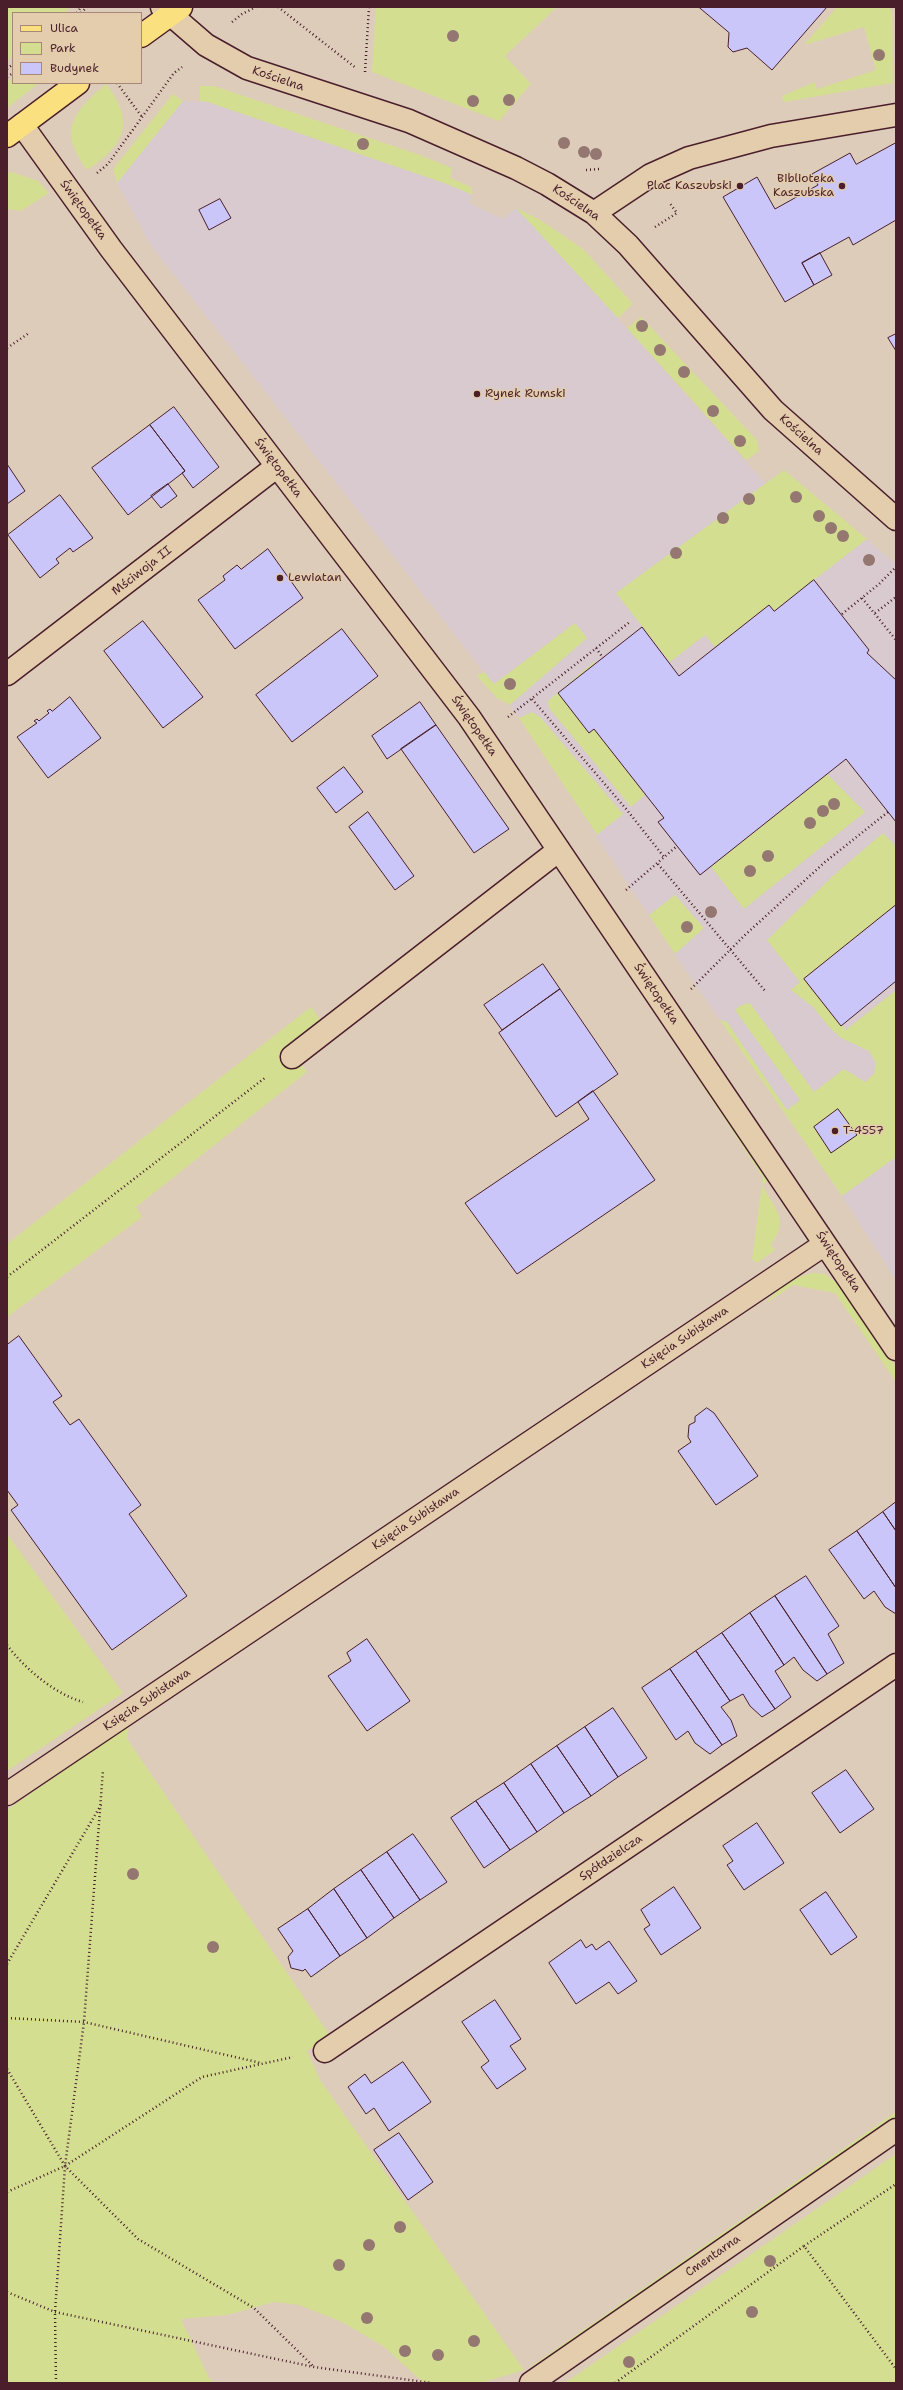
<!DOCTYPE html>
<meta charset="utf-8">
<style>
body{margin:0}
#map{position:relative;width:903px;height:2390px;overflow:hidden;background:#deccbb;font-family:"Shantell Sans",sans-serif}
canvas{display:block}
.frame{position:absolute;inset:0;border:8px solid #4a1f2b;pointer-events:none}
.legend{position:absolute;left:12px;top:12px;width:130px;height:72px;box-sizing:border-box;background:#e3cdac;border:1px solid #a68778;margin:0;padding:5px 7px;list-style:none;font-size:12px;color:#4a1f2b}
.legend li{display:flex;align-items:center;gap:8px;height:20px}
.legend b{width:20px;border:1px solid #a68778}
</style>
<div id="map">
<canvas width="903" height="2390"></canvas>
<div class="frame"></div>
<ul class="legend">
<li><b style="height:5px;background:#fbe080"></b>Ulica</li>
<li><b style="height:11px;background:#d3de91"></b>Park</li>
<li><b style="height:11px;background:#cac6f9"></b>Budynek</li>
</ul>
</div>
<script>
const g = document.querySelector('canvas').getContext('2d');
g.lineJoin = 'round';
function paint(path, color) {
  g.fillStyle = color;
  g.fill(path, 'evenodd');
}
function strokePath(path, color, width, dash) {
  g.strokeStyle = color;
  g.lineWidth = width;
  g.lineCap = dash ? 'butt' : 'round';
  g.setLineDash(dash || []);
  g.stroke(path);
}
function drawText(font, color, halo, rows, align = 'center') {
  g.font = font + ' "Shantell Sans",sans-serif';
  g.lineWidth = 3;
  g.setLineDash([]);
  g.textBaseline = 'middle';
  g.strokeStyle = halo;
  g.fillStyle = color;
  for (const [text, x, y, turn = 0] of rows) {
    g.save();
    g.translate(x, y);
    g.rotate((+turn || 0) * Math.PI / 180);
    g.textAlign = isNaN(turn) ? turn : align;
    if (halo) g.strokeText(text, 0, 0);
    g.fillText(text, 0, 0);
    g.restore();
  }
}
paint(new Path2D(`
 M183,101L208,102L447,184L473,195L469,203L503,219L516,208L548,240L765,483L784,470L896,564V1280L842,1196L684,968L598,839L532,734L150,244L117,183Z`), '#d8cace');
paint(new Path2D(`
 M7,7H69L66,13H13V55L7,60Z
 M376,7H557L505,56L531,84L499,121L372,72Z
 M837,7H888L892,11L893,83L784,102L782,96L815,82L817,89L876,70L864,27L804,45Z
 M13,78V83H39L7,108V82Z
 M106,84C136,122 125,145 87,170C58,130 73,112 106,84Z
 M200,86H214L420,155L452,168L450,178L471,187L473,195L447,184L208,102L200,101Z
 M173,94L183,101L117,183L113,169Z
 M12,172L38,181L49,193L21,211L7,209V173Z
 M516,208L542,221L583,249L633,304L618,318Z
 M641,317L757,440L759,451L746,460L627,328Z
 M784,470L867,539L774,611L769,605L715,647L705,635L670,662L616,593Z
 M575,623L587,638L510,705L497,698L477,676L484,672L494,684Z
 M594,662L595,664L558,693L589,733L594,729L645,795L631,807L549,708L548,701Z
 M532,712L540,717L623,814L597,835L519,718Z
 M827,774L865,812L744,909L711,867Z
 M883,833L896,846V905L804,979L846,1030L896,990V1157L842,1196L720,1020L727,1022L787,1110L800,1100L735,1010L741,1005L750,1003L814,1092L844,1069L865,1082L874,1074L876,1063L869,1051L841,1038L829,1027L813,1007L791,990L800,982L767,940L834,875Z
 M675,895L704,928L675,954L649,915Z
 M311,1007L321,1021L301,1063L307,1072L136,1207L142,1217L7,1317V1244Z
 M696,1076L701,1077L770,1179L762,1185C775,1210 790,1218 771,1245L775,1250L757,1263L752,1259L763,1177Z
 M814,1273L825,1274L844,1288L896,1367V1382L835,1293L793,1285L765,1304C778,1288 794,1276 814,1273Z
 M7,1534L123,1693L7,1771Z
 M129,1725L127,1739L331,2037L307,2051L320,2080L524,2370L481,2383H424L383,2346L342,2322L299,2305L274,2302L227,2315L181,2319L209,2378L215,2383H7V1810Z
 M896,2112V2121L786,2197L769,2205L539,2365L529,2368Z
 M896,2154V2383H565Z`), '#d3de91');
const building = new Path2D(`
 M699,7H827L772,70L747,48L733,52L728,47L729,33Z
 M896,143V220L853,245L849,237L802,263L814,285L785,302L723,197L757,177L775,209L818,185L812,174L850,153L856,164Z
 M220,199L231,218L209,230L199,210Z
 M820,253L832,275L814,285L802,263Z
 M896,334V351L888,338Z
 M174,407L219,467L193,488L182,473L185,471L150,425Z
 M150,425L185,471L128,515L92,468Z
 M7,464L25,491L7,504Z
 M168,484L177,496L161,508L151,496Z
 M60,495L93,538L73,552L70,548L56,559L59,563L40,578L8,535Z
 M268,549L303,598L235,649L198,600L225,580L223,576L237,565L241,569Z
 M814,580L869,650L867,653L896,680V822L846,759L700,875L658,822L664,818L594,729L589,733L558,693L642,627L679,676L769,605L774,611Z
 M143,621L203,697L163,728L104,651Z
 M342,629L378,676L292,742L256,695Z
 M70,697L101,738L48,778L17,737L37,723L34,721L37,719L39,721L49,713L47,711L50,709L52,711Z
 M420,702L436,725L387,759L372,736Z
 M436,725L509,829L474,853L401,749Z
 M344,767L363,792L336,813L317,788Z
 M368,812L414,876L395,890L349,827Z
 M896,905V981L841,1026L804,979Z
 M543,964L560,989L502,1030L484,1005Z
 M560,989L618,1074L556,1117L499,1033Z
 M593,1091L655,1180L517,1274L465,1203L589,1119L578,1102Z
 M838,1109L857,1135L831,1153L814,1127Z
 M19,1336L62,1396L53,1402L70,1425L79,1419L141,1505L129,1514L187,1596L112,1650L11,1510L18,1505L7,1490V1345Z
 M707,1408L714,1413L758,1476L716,1505L678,1451L691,1442L688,1437L689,1425L695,1422V1417Z
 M896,1502V1531L883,1512Z
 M883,1512L896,1531V1588L857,1531Z
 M857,1531L896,1588V1614L885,1607L874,1591L864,1599L829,1550Z
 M806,1576L839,1626L828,1634L844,1663L827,1674L775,1596Z
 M775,1596L827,1674L817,1681L803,1670L794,1657L784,1665L750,1613Z
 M750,1613L784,1665L775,1671L791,1697L775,1709L722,1633Z
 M722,1633L775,1709L762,1717L750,1706L743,1694L730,1701L696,1651Z
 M367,1639L410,1701L367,1731L328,1676L351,1661L347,1653Z
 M696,1651L730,1701L721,1707L731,1720L737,1736L722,1745L670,1669Z
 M670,1669L722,1745L710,1754L695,1743L688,1731L676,1740L642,1688Z
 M613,1708L647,1758L618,1777L585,1727Z
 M585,1727L618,1777L591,1796L557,1746Z
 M557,1746L591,1796L564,1813L531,1764Z
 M531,1764L564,1813L537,1832L504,1783Z
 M846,1770L874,1809L840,1833L812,1793Z
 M504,1783L537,1832L510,1850L476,1801Z
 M476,1801L510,1850L484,1868L451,1818Z
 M757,1823L784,1863L744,1890L727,1865L733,1861L723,1846Z
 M413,1834L447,1882L420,1900L387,1852Z
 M387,1852L420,1900L394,1918L361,1870Z
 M361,1870L394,1918L367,1938L334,1889Z
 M674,1887L701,1928L661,1955L644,1929L650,1925L641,1910Z
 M334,1889L367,1938L340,1956L308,1909Z
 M826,1892L857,1937L831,1955L800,1910Z
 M308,1909L340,1956L311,1977L305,1969L303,1971L291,1968L288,1957L293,1951L278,1929Z
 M581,1940L586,1948L592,1944L596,1950L609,1941L637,1981L618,1994L609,1982L576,2004L549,1963Z
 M495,2000L521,2039L510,2046L526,2069L497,2089L481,2067L489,2061L462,2022Z
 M403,2062L431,2102L389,2131L374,2108L366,2114L348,2087L365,2074L371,2083Z
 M399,2133L433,2182L408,2200L374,2150Z`);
paint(building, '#cac6f9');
strokePath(building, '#4a1f2b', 1);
const minor = new Path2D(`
 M162,7L206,45L247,68L409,121L516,168L547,184L594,213L628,245L773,410L896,519
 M22,125L111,249L469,717L896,1349
 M594,213L651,175L689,158L771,136L896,115
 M7,674L276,467
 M292,1057L559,850
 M7,1794L825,1244
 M325,2051L896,1665
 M531,2383L896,2130`);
const major = new Path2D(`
 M141,36L181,7
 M7,136L78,83`);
strokePath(minor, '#4a1f2b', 25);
strokePath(major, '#4a1f2b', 25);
strokePath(new Path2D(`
 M278,7L356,68
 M77,13L81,7
 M81,13L87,7
 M232,22L242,14L256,7
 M7,69L13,64
 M365,72L369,7
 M7,77L13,73
 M117,83L142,117
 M586,170L599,169
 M97,173L108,164L174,73L182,67
 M655,227L677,213L669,202
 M7,348L29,333
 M862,598L896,640
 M875,613L896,597
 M842,614L879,584L896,567
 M596,648L603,658
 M532,699L627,810L664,857
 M508,717L631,621
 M658,864L766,992
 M626,890L677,846
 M691,989L745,935L825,862L888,812
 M7,1277L266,1077
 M7,1645C25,1669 55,1694 83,1702
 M7,1964L101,1805
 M7,2018L84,2022L261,2063
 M7,2069L65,2166L138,2239L254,2308L314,2367
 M7,2192L65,2166L202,2077L293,2057
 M804,2246L896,2184
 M7,2292L55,2312L314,2367L432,2383
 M56,2383L55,2312L65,2166L84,2022L103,1770
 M615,2383L804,2246L896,2369`), '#4a1f2b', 2.5, [1, 3]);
strokePath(minor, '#e3cdac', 22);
strokePath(major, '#fbe080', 22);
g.fillStyle = '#947771';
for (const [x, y] of [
 [453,36],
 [879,55],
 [509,100],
 [473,101],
 [564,143],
 [363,144],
 [584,152],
 [596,154],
 [642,326],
 [660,350],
 [684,372],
 [713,411],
 [740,441],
 [796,497],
 [749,499],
 [819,516],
 [723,518],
 [831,528],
 [843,536],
 [676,553],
 [869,560],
 [510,684],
 [834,804],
 [823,811],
 [810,823],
 [768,856],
 [750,871],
 [711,912],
 [687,927],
 [133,1874],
 [213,1947],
 [400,2227],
 [369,2245],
 [770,2261],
 [339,2265],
 [752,2312],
 [367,2318],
 [474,2341],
 [405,2351],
 [438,2355],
 [629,2362]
]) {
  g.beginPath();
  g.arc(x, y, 6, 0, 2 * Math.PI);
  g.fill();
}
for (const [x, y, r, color] of [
 [740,186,4,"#4a1f2b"],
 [842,186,4,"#4a1f2b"],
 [477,394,4,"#4a1f2b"],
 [280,578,4,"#4a1f2b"],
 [835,1131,4,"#4a1f2b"]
]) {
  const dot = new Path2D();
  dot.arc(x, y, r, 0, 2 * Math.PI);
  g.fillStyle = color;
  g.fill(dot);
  strokePath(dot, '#e3cdac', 1.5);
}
drawText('12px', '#4a1f2b', '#e3cdac', [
 ["Kościelna",278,79,19],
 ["Kościelna",576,203,34],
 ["Świętopełka",83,210,54],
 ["Kościelna",801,435,42],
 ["Świętopełka",278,468,53],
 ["Mściwoja II",142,571,-38],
 ["Świętopełka",474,726,55],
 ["Świętopełka",656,994,56],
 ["Świętopełka",838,1262,56],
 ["Księcia Subisława",685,1338,-34],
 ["Księcia Subisława",416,1519,-34],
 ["Księcia Subisława",147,1700,-34],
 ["Spółdzielcza",611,1858,-34],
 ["Cmentarna",713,2256,-35]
]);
drawText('12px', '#4a1f2b', '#e3cdac', [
 ["Biblioteka",834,179,"right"],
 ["Kaszubska",834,193,"right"],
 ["Plac Kaszubski",732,186,"right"],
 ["Rynek Rumski",485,394],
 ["Lewiatan",288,578],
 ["T-4557",843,1131]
], 'left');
</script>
